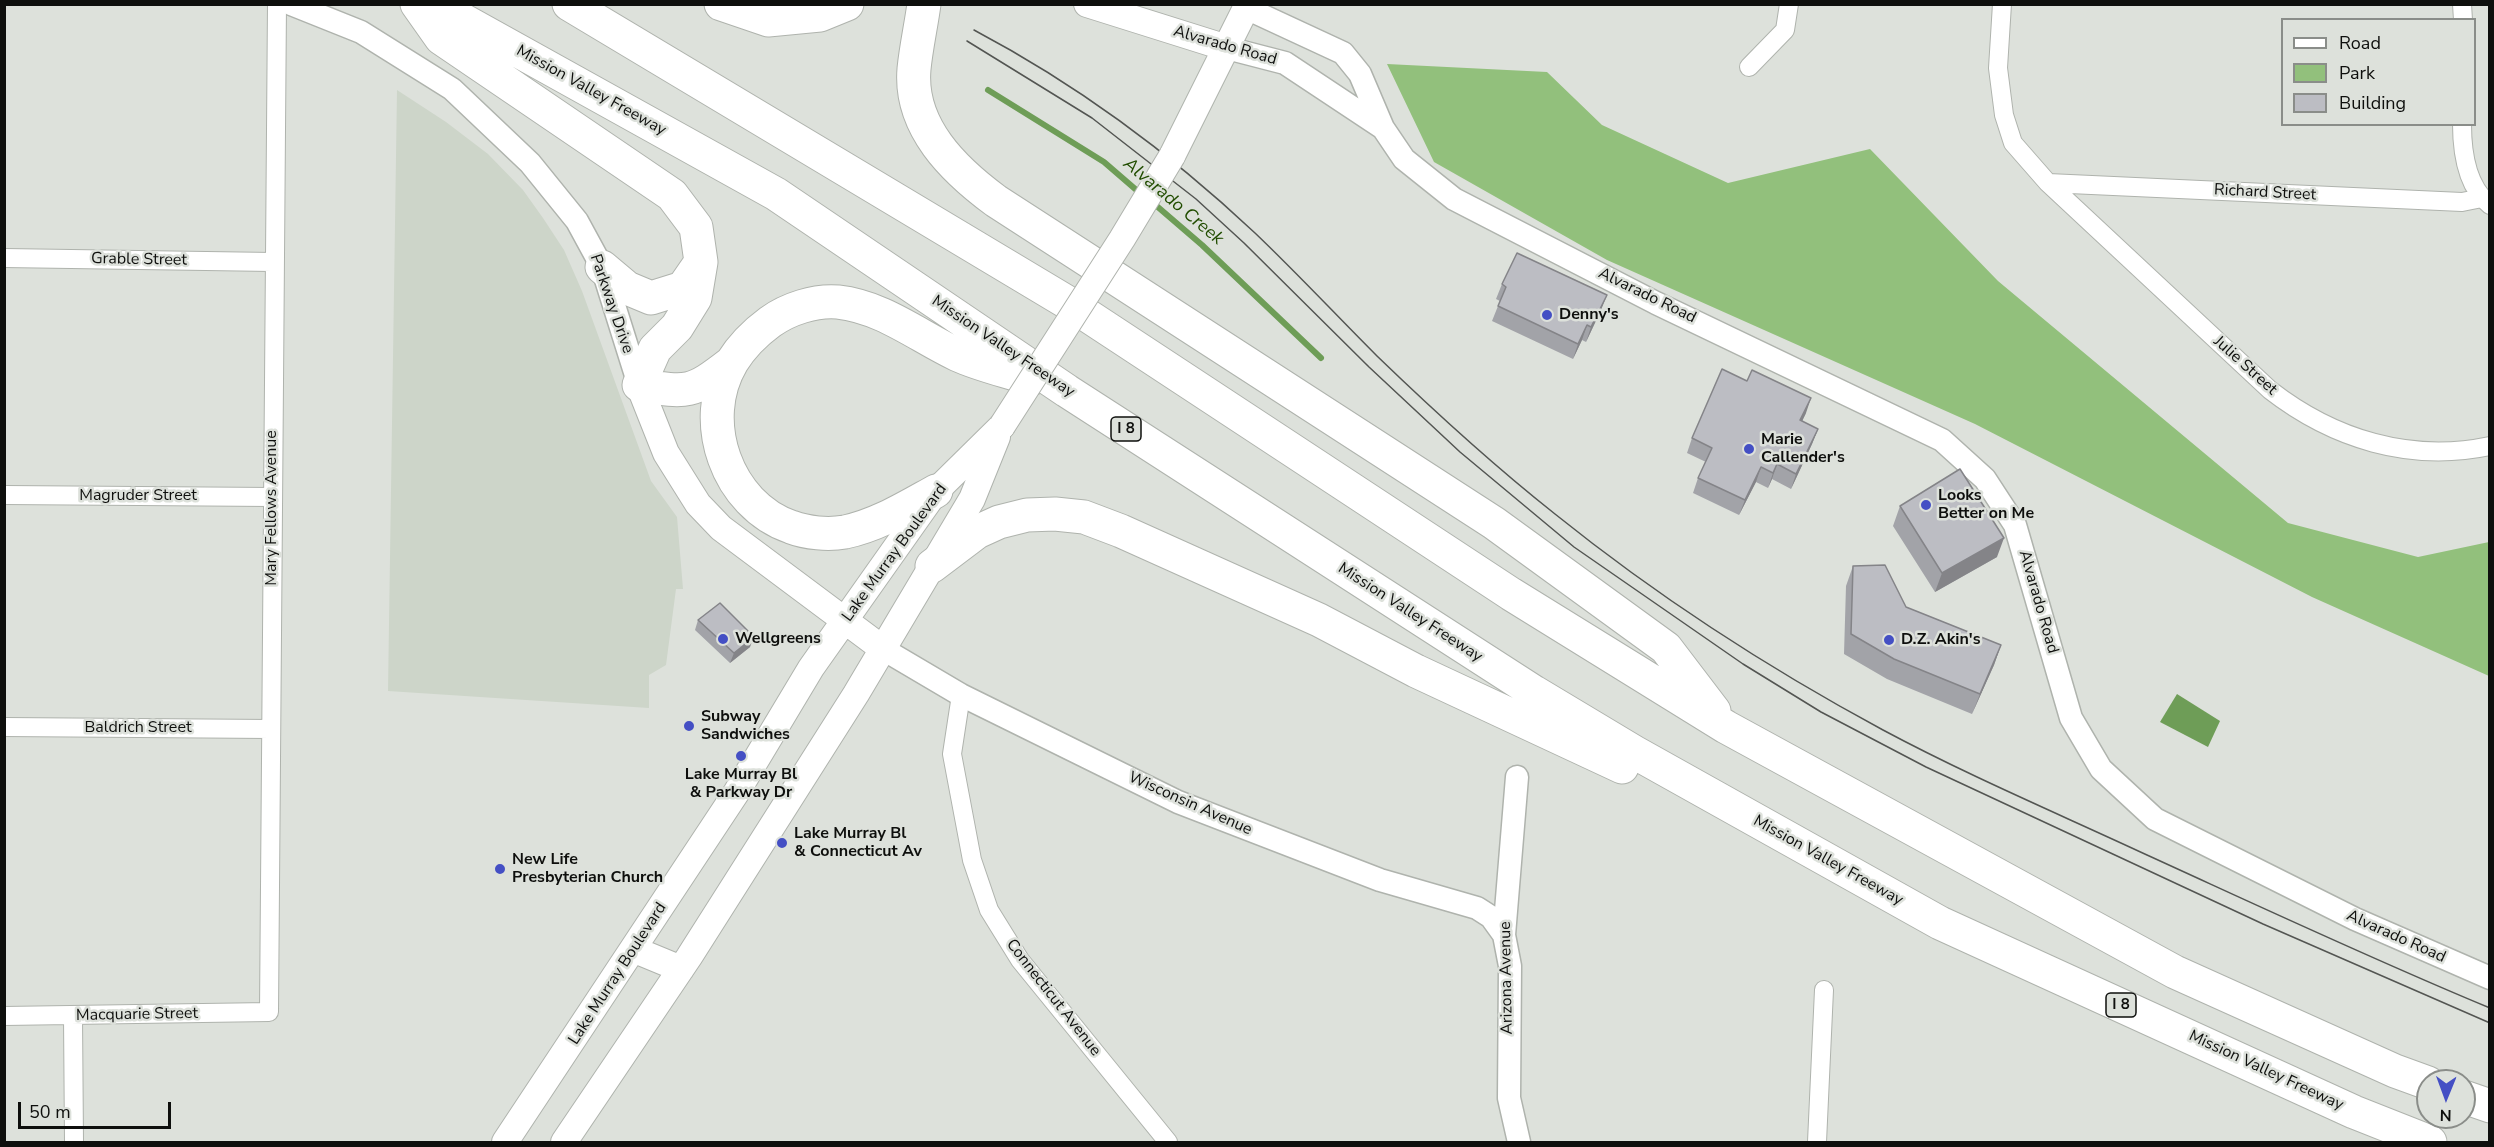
<!DOCTYPE html>
<style>
body{margin:0}
#map{position:relative;width:2494px;height:1147px;overflow:hidden;background:#dde1db;font-family:"Nunito Sans",sans-serif}
canvas{display:block}
.frame{position:absolute;inset:0;border:6px solid #0e0f0d;pointer-events:none}
.legend{position:absolute;left:2281px;top:18px;width:195px;height:108px;box-sizing:border-box;background:#dde1db;border:2px solid #8a8d89;margin:0;padding:8px 10px;list-style:none;font-size:18px;color:#0e0f0d}
.legend li{display:flex;align-items:center;gap:12px;height:30px}
.legend b{width:30px;border:2px solid #8a8d89}
.north{position:absolute;left:2416px;top:1069px;width:60px;height:60px;box-sizing:border-box;background:#dde1db;border:2px solid #8a8d89;border-radius:50%;rotate:181deg;font-size:16px;font-weight:700;line-height:24px;text-align:center;color:#0e0f0d}
.north::after{content:'';display:block;margin:auto;width:21px;height:27px;background:#444fc4;clip-path:polygon(50% 0,100% 100%,50% 72%,0 100%)}
.scale{position:absolute;left:18px;top:1102px;width:153px;height:27px;box-sizing:border-box;border:3px solid #0e0f0d;border-top:0;padding-left:8px;font-size:18px;line-height:21px;white-space:nowrap;color:#0e0f0d;-webkit-text-stroke:4px #dde1db;paint-order:stroke}
</style>
<div id="map">
<canvas width="2494" height="1147"></canvas>
<div class="frame"></div>
<ul class="legend">
<li><b style="height:8px;background:#fff"></b>Road</li>
<li><b style="height:16px;background:#92c07c"></b>Park</li>
<li><b style="height:16px;background:#bcbdc3"></b>Building</li>
</ul>
<div class="north">N</div>
<div class="scale">50 m</div>
</div>
<script>
const g = document.querySelector('canvas').getContext('2d');
g.lineJoin = 'round';
function paint(path, color) {
  g.fillStyle = color;
  g.fill(path, 'evenodd');
}
function strokePath(path, color, width, dash) {
  g.strokeStyle = color;
  g.lineWidth = width;
  g.lineCap = dash ? 'butt' : 'round';
  g.setLineDash(dash || []);
  g.stroke(path);
}
function drawText(font, color, halo, rows, align = 'center') {
  g.font = font + ' "Nunito Sans",sans-serif';
  g.lineWidth = 5;
  g.setLineDash([]);
  g.textBaseline = 'middle';
  g.strokeStyle = halo;
  g.fillStyle = color;
  for (const [text, x, y, turn = 0] of rows) {
    g.save();
    g.translate(x, y);
    g.rotate((+turn || 0) * Math.PI / 180);
    g.textAlign = isNaN(turn) ? turn : align;
    if (halo) g.strokeText(text, 0, 0);
    g.fillText(text, 0, 0);
    g.restore();
  }
}
paint(new Path2D(`
 M397,90L446,122L488,154L523,190L543,218L564,250L582,291L651,481L677,517L683,589H676L666,665L649,675V708L388,691Z`), '#cdd5c9');
paint(new Path2D(`
 M1387,64L1547,72L1602,125L1728,183L1870,149L1998,281L2288,523L2418,557L2489,542V676L2312,597L1975,424L1607,260L1434,162Z`), '#92c07c');
paint(new Path2D(`
 M2177,694L2220,721L2208,747L2160,722Z`), '#6e9d57');
strokePath(new Path2D(`
 M988,90L1104,162L1141,194
 M1152,202L1202,245L1321,358`), '#6e9d57', 6);
const minor = new Path2D(`
 M2002,4L1998,68L2004,115L2013,143L2048,183L2270,390C2333,439 2410,463 2490,446
 M2462,4L2463,20
 M1749,67L1785,30L1789,4
 M2462,124C2462,152 2467,187 2490,205
 M2048,183L2462,202L2482,198
 M4,258L273,262
 M4,495L272,497
 M961,695L952,754L972,860L989,910L1020,960L1168,1142
 M4,727L271,729
 M4,1016L269,1012L277,4
 M73,1017L74,1142
 M1817,1142L1824,990`);
const tertiary = new Path2D(`
 M291,4L361,32L452,89L530,163L577,221L602,267L639,385
 M1246,8L1343,53L1360,74L1383,128L1404,159L1454,199L1656,303L1942,440L1985,479L2015,525L2071,718L2101,769L2155,819L2355,919L2490,978
 M1227,48L1285,63L1383,128
 M883,649L961,695L1178,802L1380,880L1477,908L1491,917L1504,935
 M1517,777L1504,935L1510,966L1509,1098L1519,1142`);
const secondary = new Path2D(`
 M1087,4L1227,48
 M1172,156L1246,8L1252,4
 M639,385L666,453L698,504L721,528L883,649
 M635,950L681,969
 M505,1142L736,793L811,668L936,491L1002,426
 M564,1142L689,957L856,694L972,499L997,437`);
const motorway = new Path2D(`
 M417,4L441,38L672,195L696,227L701,262L695,298L677,327L655,349L639,385C688,393 691,394 731,363
 M434,4L776,194L1067,391L1534,692L1634,752L1940,923L2354,1112L2430,1142
 M569,4L1070,304L1511,594L1726,727L2175,972L2395,1071L2428,1083
 M721,4L768,20L820,15L847,4
 M924,4C921,26 916,48 914,69C909,127 954,170 996,201L1494,523L1666,648L1714,711
 M602,267L627,288L651,298L683,288L701,262
 M936,491C907,507 878,525 845,532C828,535 807,533 791,527C727,505 697,421 732,362C742,346 755,333 770,322C788,309 815,300 838,302C883,307 918,336 958,355C980,365 1007,371 1031,379
 M932,566L977,532L999,522L1027,515L1055,514L1084,517L1121,531L1319,620L1416,671L1622,767
 M2464,1097L2490,1106`);
strokePath(minor, '#afb3ad', 20);
strokePath(tertiary, '#afb3ad', 25);
strokePath(secondary, '#afb3ad', 28);
strokePath(motorway, '#afb3ad', 35);
strokePath(minor, '#fff', 18);
strokePath(tertiary, '#fff', 22);
strokePath(secondary, '#fff', 26);
strokePath(motorway, '#fff', 33);
strokePath(new Path2D(`
 M974,30C1076,84 1171,154 1255,233C1297,273 1336,315 1377,356C1434,411 1493,465 1555,514C1657,596 1768,668 1883,730C1969,776 2059,814 2147,855C2261,907 2374,960 2490,1008
 M967,41L1092,118L1196,199L1244,243L1369,367L1460,452L1574,547L1743,664L1821,712L1926,767L2263,924L2490,1023`), '#535552', 1.5);
const secondaryBridge = new Path2D(`
 M1002,426L1122,239L1172,156`);
strokePath(secondaryBridge, '#afb3ad', 28, []);
strokePath(secondaryBridge, '#fff', 26);
paint(new Path2D(`
 M1502,284L1601,310L1586,342L1582,340L1573,359L1492,321L1500,301L1496,299Z
 M1806,413L1802,421L1818,429L1812,444L1791,489L1772,479L1768,488L1756,482L1739,515L1693,493L1698,478L1706,462L1687,453L1692,438Z
 M1900,506L1997,557L1935,592L1893,526Z
 M1853,566L1906,607L2001,645L1994,665L1972,714L1887,679L1844,654L1846,586Z
 M698,620L750,647L730,663L695,630Z`), '#a2a3a8');
paint(new Path2D(`
 M1607,295L1601,310L1586,342L1591,327Z
 M1587,325L1582,340L1573,359L1578,344Z
 M1811,398L1806,413L1795,436L1800,420Z
 M1818,429L1812,444L1791,489L1796,474Z
 M1777,464L1772,479L1768,488L1773,473Z
 M1761,467L1756,482L1739,515L1745,500Z
 M2004,538L1997,557L1935,592L1942,573Z
 M754,637L750,647L730,663L734,653Z
 M2001,645L1994,665L1972,714L1980,694Z`), '#848488');
const building = new Path2D(`
 M1517,253L1607,295L1591,327L1587,325L1578,344L1498,306L1506,287L1502,284Z
 M1722,369L1747,381L1752,370L1811,398L1800,420L1818,429L1796,474L1777,464L1773,473L1761,467L1745,500L1698,478L1712,448L1692,438Z
 M1960,469L2004,538L1942,573L1900,506Z
 M1885,565L1906,607L2001,645L1980,694L1894,659L1851,634L1853,566Z
 M720,603L754,637L734,653L698,620Z`);
paint(building, '#bcbdc3');
strokePath(building, '#848488', 1.5);
for (const [x, y, r, color] of [
 [1547,315,6,"#444fc4"],
 [1749,449,6,"#444fc4"],
 [1926,505,6,"#444fc4"],
 [723,639,6,"#444fc4"],
 [1889,640,6,"#444fc4"],
 [689,726,6,"#444fc4"],
 [741,756,6,"#444fc4"],
 [782,843,6,"#444fc4"],
 [500,869,6,"#444fc4"]
]) {
  const dot = new Path2D();
  dot.arc(x, y, r, 0, 2 * Math.PI);
  g.fillStyle = color;
  g.fill(dot);
  strokePath(dot, '#dde1db', 2);
}
for (const [x, y, w] of [
 [1126,429,30],
 [2121,1005,30]
]) {
  const box = new Path2D();
  box.roundRect(x - w / 2, y - 12, w, 24, 4.5);
  g.fillStyle = '#dde1db';
  g.fill(box);
  strokePath(box, '#0e0f0d', 1.5);
}
drawText('bold 15px', '#0e0f0d', null, [
 ["I 8",1126,429],
 ["I 8",2121,1005]
]);
drawText('16px', '#0e0f0d', '#dde1db', [
 ["Alvarado Road",1225,46,16],
 ["Mission Valley Freeway",591,91,29],
 ["Richard Street",2265,193,3],
 ["Grable Street",139,260,1],
 ["Alvarado Road",1647,296,26],
 ["Parkway Drive",611,304,71],
 ["Mission Valley Freeway",1003,347,34],
 ["Julie Street",2245,366,42],
 ["Magruder Street",138,496],
 ["Mary Fellows Avenue",272,508,-90],
 ["Lake Murray Boulevard",895,553,-54],
 ["Alvarado Road",2038,602,74],
 ["Mission Valley Freeway",1410,613,33],
 ["Baldrich Street",138,728],
 ["Wisconsin Avenue",1190,804,24],
 ["Mission Valley Freeway",1828,861,29],
 ["Alvarado Road",2396,937,24],
 ["Lake Murray Boulevard",618,974,-57],
 ["Arizona Avenue",1507,978,-91],
 ["Connecticut Avenue",1053,998,52],
 ["Macquarie Street",137,1015,-1],
 ["Mission Valley Freeway",2266,1071,25]
]);
drawText('bold 16px', '#0e0f0d', '#dde1db', [
 ["Denny's",1559,315],
 ["Marie",1761,440],
 ["Callender's",1761,458],
 ["Looks",1938,496],
 ["Better on Me",1938,514],
 ["Wellgreens",735,639],
 ["D.Z. Akin's",1901,640],
 ["Subway",701,717],
 ["Sandwiches",701,735],
 ["Lake Murray Bl",741,775,"center"],
 ["& Parkway Dr",741,793,"center"],
 ["Lake Murray Bl",794,834],
 ["& Connecticut Av",794,852],
 ["New Life",512,860],
 ["Presbyterian Church",512,878]
], 'left');
drawText('italic 18px', '#214d00', '#dde1db', [
 ["Alvarado Creek",1173,202,40]
]);
</script>
